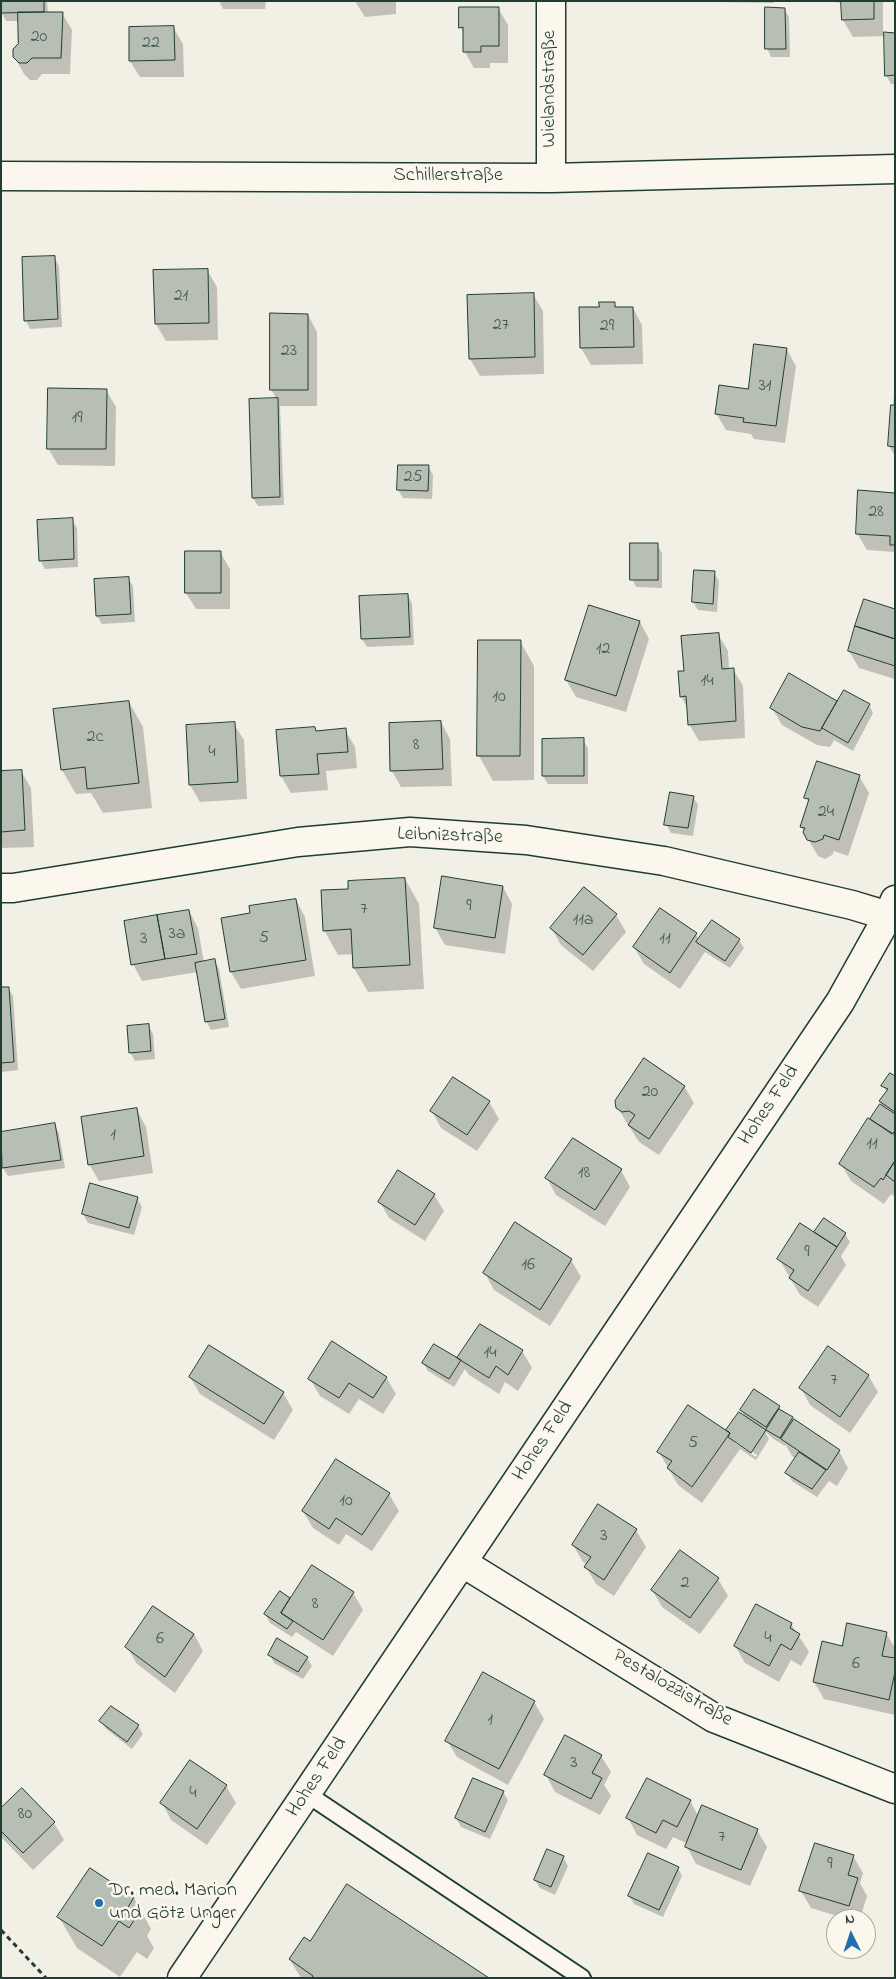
<!DOCTYPE html>
<meta charset="utf-8">
<style>
body{margin:0}
#map{position:relative;width:896px;height:1979px;overflow:hidden;background:#f2f0e5;font-family:"Indie Flower",sans-serif}
canvas{display:block}
.frame{position:absolute;inset:0;border:2px solid #1f3d34;pointer-events:none}
.north{position:absolute;left:826px;top:1909px;width:50px;height:50px;box-sizing:border-box;background:#fbf7ec;border:1px solid #a3ada2;border-radius:50%;rotate:356deg;font-size:14px;font-weight:700;line-height:20px;text-align:center;color:#1f3d34}
.north::after{content:'';display:block;margin:auto;width:18px;height:22px;background:#1f6fb2;clip-path:polygon(50% 0,100% 100%,50% 72%,0 100%)}
</style>
<div id="map">
<canvas width="896" height="1979"></canvas>
<div class="frame"></div>
<div class="north">N</div>
</div>
<script>
const g = document.querySelector('canvas').getContext('2d');
g.lineJoin = 'round';
function paint(path, color) {
  g.fillStyle = color;
  g.fill(path, 'evenodd');
}
function strokePath(path, color, width, dash) {
  g.strokeStyle = color;
  g.lineWidth = width;
  g.lineCap = dash ? 'butt' : 'round';
  g.setLineDash(dash || []);
  g.stroke(path);
}
function drawText(font, color, halo, rows, align = 'center') {
  g.font = font + ' "Indie Flower",sans-serif';
  g.lineWidth = 5;
  g.setLineDash([]);
  g.textBaseline = 'middle';
  g.strokeStyle = halo;
  g.fillStyle = color;
  for (const [text, x, y, turn = 0] of rows) {
    g.save();
    g.translate(x, y);
    g.rotate((+turn || 0) * Math.PI / 180);
    g.textAlign = isNaN(turn) ? turn : align;
    if (halo) g.strokeText(text, 0, 0);
    g.fillText(text, 0, 0);
    g.restore();
  }
}
paint(new Path2D(`
 M2,1H47L48,13H62L72,30L70,74H42L37,80H30L24,74L14,56L19,44V21H6L2,13Z
 M219,1H266L265,9H223Z
 M355,1H396V14L365,17Z
 M714,1H774V3L714,2Z
 M823,1H883V34H895V84H891L886,75V36L853,37L843,20L842,3Z
 M498,8L508,25V63H490V68H474L465,52V35L460,27Z
 M784,9L789,17L790,57H771L767,48Z
 M173,27L183,44L184,77H140L130,61Z
 M54,257L59,266L62,327L30,329L26,321Z
 M207,270L217,287L218,340L166,341L156,324Z
 M1,280L2,339H1Z
 M533,294L543,311L544,374L480,376L470,359Z
 M614,303L617,308H633L642,325L643,364L591,365L581,348V308H600Z
 M308,315L317,332V406H280L284,505L258,506L253,498L277,400L271,389Z
 M787,350L796,366L785,443L754,439L751,434L726,430L716,413L749,390Z
 M895,385V456L889,446Z
 M106,390L116,407L115,466L58,465L48,448Z
 M428,466L433,475L432,499L403,498L398,490Z
 M895,494V552L867,550L857,533Z
 M72,520L77,528L78,567L45,569L40,560Z
 M657,544L662,553V588L636,587L632,579Z
 M220,552L230,569V609H196L186,593Z
 M695,571L714,573L719,581L717,612L698,610L693,602Z
 M128,578L133,586L135,622L102,624L97,616L96,580Z
 M408,595L412,604L414,645L367,647L362,639Z
 M895,610V679L859,668L849,651Z
 M640,622L649,639L626,712L576,697L566,680Z
 M718,634L728,651L729,669H733L743,686L745,738L699,741L689,724L688,709L681,696L686,672Z
 M479,641H520L534,666V780L493,781L479,756Z
 M129,702L143,727L152,808L103,813L91,793L76,794L62,770Z
 M836,702L837,704L869,705L873,713L853,751L834,740L830,747L817,745L782,725L772,708Z
 M441,722L450,739L452,786L401,787L392,771Z
 M234,724L244,740L247,799L200,802L190,785Z
 M315,728L317,732L345,730L355,747L357,768L326,771L328,790L291,793L281,776L278,731Z
 M583,740L588,748V784H548L543,776Z
 M21,771L31,788L34,847L1,848V772Z
 M859,776L869,793L848,856L834,851L832,855L825,859L818,856L801,827L809,803L806,798Z
 M693,797L698,805L693,836L671,833L666,824Z
 M405,879L419,904L424,989L368,992L354,968L353,954L338,955L324,930L350,890Z
 M503,887L512,904L505,954L445,945L435,928Z
 M296,900L305,917L315,976L241,989L231,972L223,919L251,914Z
 M189,911L198,928L204,963L215,961L219,969L229,1027L211,1030L206,1021L198,972L142,981L133,964Z
 M616,915L626,932L593,971L561,945L551,928Z
 M696,934L699,940H739L744,948L730,968L705,952L680,989L644,964L634,947Z
 M1,988H8L13,996L18,1070L1,1072Z
 M148,1025L153,1034L155,1059L135,1061L130,1052Z
 M895,1077V1192L893,1196L891,1194L884,1204L851,1181L841,1164L874,1123L872,1119L885,1109L880,1102L887,1092L883,1086Z
 M684,1086L694,1103L659,1155L639,1142L617,1107Z
 M489,1102L499,1119L477,1151L441,1128L432,1111Z
 M137,1110L146,1127L153,1173L99,1181L89,1164Z
 M55,1125L59,1133L65,1168L8,1176L3,1168L1,1133Z
 M621,1170L630,1187L605,1226L556,1195L547,1178Z
 M434,1195L444,1211L425,1241L389,1218L380,1202Z
 M137,1198L142,1207L134,1235L88,1223L83,1214Z
 M816,1232L845,1234L850,1242L841,1256L846,1265L818,1307L800,1295L779,1259L818,1236Z
 M571,1260L581,1277L550,1326L494,1290L485,1273Z
 M522,1351L532,1368L518,1391L505,1382L499,1394L469,1375L465,1369L454,1387L428,1371L423,1363Z
 M868,1375L878,1392L850,1433L810,1405L801,1388Z
 M190,1377L283,1393L293,1410L274,1440L200,1394Z
 M386,1377L396,1394L383,1414L359,1399L349,1414L320,1396L310,1379Z
 M689,1407L730,1434L728,1430L746,1418L741,1410L779,1407L782,1412L793,1418L794,1421L839,1451L848,1468L837,1486L829,1481L817,1497L792,1481L787,1473L796,1459L792,1456L785,1444V1446L772,1438L764,1430L769,1439L756,1460L740,1449L702,1503L678,1485L659,1452ZM732,1438L757,1455L756,1457L735,1443Z
 M389,1494L399,1511L372,1551L346,1534L339,1545L313,1528L303,1511Z
 M636,1530L646,1547L614,1596L596,1584L586,1567L588,1565L583,1562L573,1545Z
 M718,1579L728,1596L700,1634L662,1607L652,1590Z
 M353,1593L363,1610L333,1656L296,1632L292,1637L270,1623L265,1614L289,1599L290,1600Z
 M791,1624L809,1652L801,1666L791,1660L779,1682L745,1663L735,1646Z
 M886,1633L895,1648V1715L824,1699L814,1682L843,1648Z
 M194,1634L203,1651L175,1693L137,1664L127,1647Z
 M270,1655L307,1658L312,1666L303,1679L274,1663Z
 M534,1702L544,1719L508,1785L457,1757L447,1741Z
 M111,1708L138,1726L143,1734L132,1749L106,1729L101,1721Z
 M601,1756L611,1772L604,1785L611,1796L600,1815L555,1792L546,1775Z
 M226,1786L236,1803L207,1845L171,1820L162,1803Z
 M22,1790L54,1823L64,1840L33,1870L1,1837V1809Z
 M503,1792L508,1800L490,1839L461,1827L456,1818Z
 M690,1801L699,1817L757,1830L767,1847L750,1886L696,1864L687,1847L688,1844L673,1837L666,1849L637,1835L628,1818Z
 M853,1856L863,1873L860,1883L867,1896L860,1919H847L811,1908L801,1891Z
 M563,1857L568,1866L555,1895L540,1888L535,1880Z
 M678,1868L682,1876L663,1917L634,1904L629,1896Z
 M90,1869L134,1898L151,1929L147,1936L154,1948L147,1959L137,1952L120,1977L77,1948L59,1917Z
 M290,1960L487,1978H301Z`), '#0003');
const building = new Path2D(`
 M1,1H44V12L1,13Z
 M841,1H874V19L842,20Z
 M459,7H499V46H481V52H463V27L459,28Z
 M765,7L785,8L786,49H765Z
 M18,12H63L61,58H32L27,63H19L13,57V49L18,44Z
 M174,26L175,60L129,61V27Z
 M884,32L895,33V75L885,76Z
 M55,256L58,319L24,321L22,257Z
 M208,269L209,323L155,324L153,270Z
 M534,293L535,357L469,359L467,295Z
 M599,302H615V307H633L634,347L580,348L579,307H599Z
 M270,313L308,314V390H270Z
 M754,344L787,348L776,426L743,422L744,418L715,414L719,385L748,389Z
 M48,388L107,389L106,449H47Z
 M278,398L280,497L252,498L249,399Z
 M891,405H895V447L888,446Z
 M398,465H429L428,491L397,490Z
 M858,490L895,493V545H890V536L856,534Z
 M73,518L74,559L39,561L37,520Z
 M630,543H658V580H630Z
 M185,551H221V593H185Z
 M694,570L715,571L713,604L692,602Z
 M129,577L131,614L96,616L94,579Z
 M408,594L410,637L361,639L359,596Z
 M864,599L895,609V639L855,626Z
 M589,605L640,621L616,696L565,680Z
 M855,626L895,639V666L848,651Z
 M719,633L722,669L734,668L736,721L688,725L686,696L680,697L678,671H684L681,636Z
 M478,640H521L520,756H477Z
 M789,673L837,701L820,731L802,727L770,708Z
 M844,690L870,704L848,743L822,728Z
 M129,701L139,783L87,789L85,767L61,770L53,709Z
 M441,721L443,769L390,771L389,723Z
 M235,722L238,782L189,785L186,725Z
 M315,727L316,731L346,728L348,752L317,754L319,774L280,776L276,730Z
 M584,738V776H542V739Z
 M817,761L860,775L839,840L824,835L823,839L815,842L807,840L803,832L805,828L800,827L809,799L804,798Z
 M22,770L25,830L1,832V771Z
 M670,792L694,796L688,828L664,825Z
 M442,876L503,886L495,938L434,928Z
 M405,878L410,965L353,968L351,929L323,931L321,890L348,889V881Z
 M584,887L617,914L583,955L550,928Z
 M296,899L306,960L230,972L221,918L250,913L249,906Z
 M660,908L697,933L670,973L633,947Z
 M189,910L197,954L165,959L157,915Z
 M157,915L165,959L131,965L124,921Z
 M712,920L740,939L725,961L696,942Z
 M215,959L225,1019L205,1022L195,963Z
 M1,987H9L14,1062L1,1063Z
 M149,1024L151,1051L129,1053L127,1026Z
 M644,1058L685,1086L649,1139L628,1125L635,1115L629,1111L622,1112L616,1108L615,1101Z
 M890,1073L895,1076V1112L879,1101L888,1089L881,1086Z
 M453,1077L490,1101L467,1135L430,1111Z
 M880,1104L895,1114V1131L892,1134L870,1119Z
 M137,1108L144,1156L88,1165L81,1117Z
 M868,1118L895,1135V1161L883,1180L881,1178L874,1187L839,1164Z
 M55,1123L61,1160L2,1168L1,1132Z
 M573,1138L622,1169L595,1210L545,1178Z
 M895,1161V1182L886,1175Z
 M398,1170L435,1194L415,1225L378,1202Z
 M90,1183L138,1197L129,1228L82,1214Z
 M824,1218L846,1233L837,1247L814,1232Z
 M515,1222L572,1259L540,1310L483,1273Z
 M800,1223L837,1247L808,1291L789,1278L794,1270L777,1259Z
 M480,1324L523,1350L508,1375L496,1366L489,1378L457,1358Z
 M332,1341L387,1377L373,1398L349,1383L339,1398L308,1379Z
 M434,1344L461,1360L449,1379L422,1363Z
 M209,1345L284,1392L264,1424L189,1377Z
 M828,1346L869,1375L840,1417L799,1388Z
 M754,1389L780,1406L766,1427L740,1410Z
 M688,1405L730,1433L692,1487L667,1468L672,1461L657,1452Z
 M779,1409L793,1417L780,1438L766,1430Z
 M739,1412L766,1430L751,1453L728,1437L730,1433L726,1430Z
 M794,1419L840,1450L827,1470L781,1439Z
 M799,1452L826,1470L812,1489L785,1473Z
 M336,1459L390,1493L362,1535L336,1518L329,1529L302,1511Z
 M598,1504L637,1529L604,1580L584,1567L591,1557L572,1545Z
 M680,1550L719,1578L690,1618L651,1590Z
 M312,1565L354,1592L323,1640L281,1613Z
 M280,1591L290,1598L281,1613L293,1621L287,1629L264,1614Z
 M756,1604L792,1623L790,1628L800,1634L791,1650L781,1644L769,1666L734,1646Z
 M153,1606L194,1634L165,1677L125,1647Z
 M847,1623L887,1632L882,1656L895,1658V1672L889,1700L813,1682L822,1641L842,1646Z
 M277,1638L308,1657L298,1672L268,1655Z
 M483,1672L535,1701L499,1769L445,1741Z
 M111,1706L139,1725L127,1742L99,1721Z
 M565,1735L602,1755L592,1773L602,1778L591,1799L544,1775Z
 M190,1760L227,1785L197,1829L160,1803Z
 M473,1778L504,1791L485,1832L455,1818Z
 M647,1778L691,1800L677,1827L663,1820L656,1833L626,1818Z
 M22,1788L55,1822L23,1853L1,1831V1808Z
 M702,1805L758,1829L741,1870L685,1847Z
 M815,1843L854,1855L848,1875L858,1878L849,1906L799,1891Z
 M547,1849L564,1856L551,1887L534,1880Z
 M648,1853L679,1867L659,1910L628,1896Z
 M90,1868L134,1897L127,1909L137,1916L129,1928L119,1921L102,1946L57,1917Z
 M347,1884L489,1978H312L313,1976L289,1959L304,1937L310,1941Z`);
paint(building, '#b7beb3');
strokePath(building, '#1f3d34', 1);
const lane = new Path2D(`
 M307,1794L582,1978`);
const street = new Path2D(`
 M551,1V178
 M1,176L551,178L895,169
 M1,888H13L298,842L410,832L526,840L664,861L852,905L895,918
 M463,1563L714,1718L895,1789
 M182,1978L840,1002L888,916L895,900`);
strokePath(lane, '#1f3d34', 20);
strokePath(street, '#1f3d34', 31);
strokePath(new Path2D(`
 M1,1930L46,1978`), '#1f3d34', 3, [5, 4]);
strokePath(lane, '#fbf7ec', 16);
strokePath(street, '#fbf7ec', 28);
for (const [x, y, r, color] of [
 [99,1903,5,"#1f6fb2"]
]) {
  const dot = new Path2D();
  dot.arc(x, y, r, 0, 2 * Math.PI);
  g.fillStyle = color;
  g.fill(dot);
  strokePath(dot, '#fbf7ec', 2);
}
drawText('18px', '#455d54', null, [
 ["20",39,38],
 ["22",151,44],
 ["21",181,297],
 ["27",501,326],
 ["29",607,327],
 ["23",289,352],
 ["31",765,387],
 ["19",77,419],
 ["25",413,478],
 ["28",876,513],
 ["12",603,650],
 ["14",707,682],
 ["10",499,698],
 ["2c",95,738],
 ["8",416,746],
 ["4",212,753],
 ["24",826,813],
 ["9",469,907],
 ["7",364,910],
 ["11a",583,921],
 ["3a",177,935],
 ["5",264,939],
 ["3",144,940],
 ["11",665,940],
 ["20",650,1093],
 ["1",113,1136],
 ["11",872,1145],
 ["18",584,1174],
 ["9",807,1253],
 ["16",528,1266],
 ["14",490,1354],
 ["7",834,1381],
 ["5",693,1444],
 ["10",346,1502],
 ["3",604,1537],
 ["2",685,1584],
 ["8",315,1605],
 ["4",768,1639],
 ["6",160,1640],
 ["6",856,1665],
 ["1",490,1721],
 ["3",574,1764],
 ["4",193,1794],
 ["80",25,1815],
 ["7",722,1838],
 ["9",830,1865]
]);
drawText('20px', '#1f3d34', '#fbf7ec', [
 ["Wielandstraße",551,89,-90],
 ["Schillerstraße",448,177],
 ["Leibnizstraße",450,837,2],
 ["Hohes Feld",770,1106,-56],
 ["Hohes Feld",544,1442,-56],
 ["Pestalozzistraße",672,1689,30],
 ["Hohes Feld",318,1778,-56]
]);
drawText('20px', '#1f3d34', '#fbf7ec', [
 ["Dr. med. Marion",109,1892],
 ["und Götz Unger",109,1915]
], 'left');
</script>
